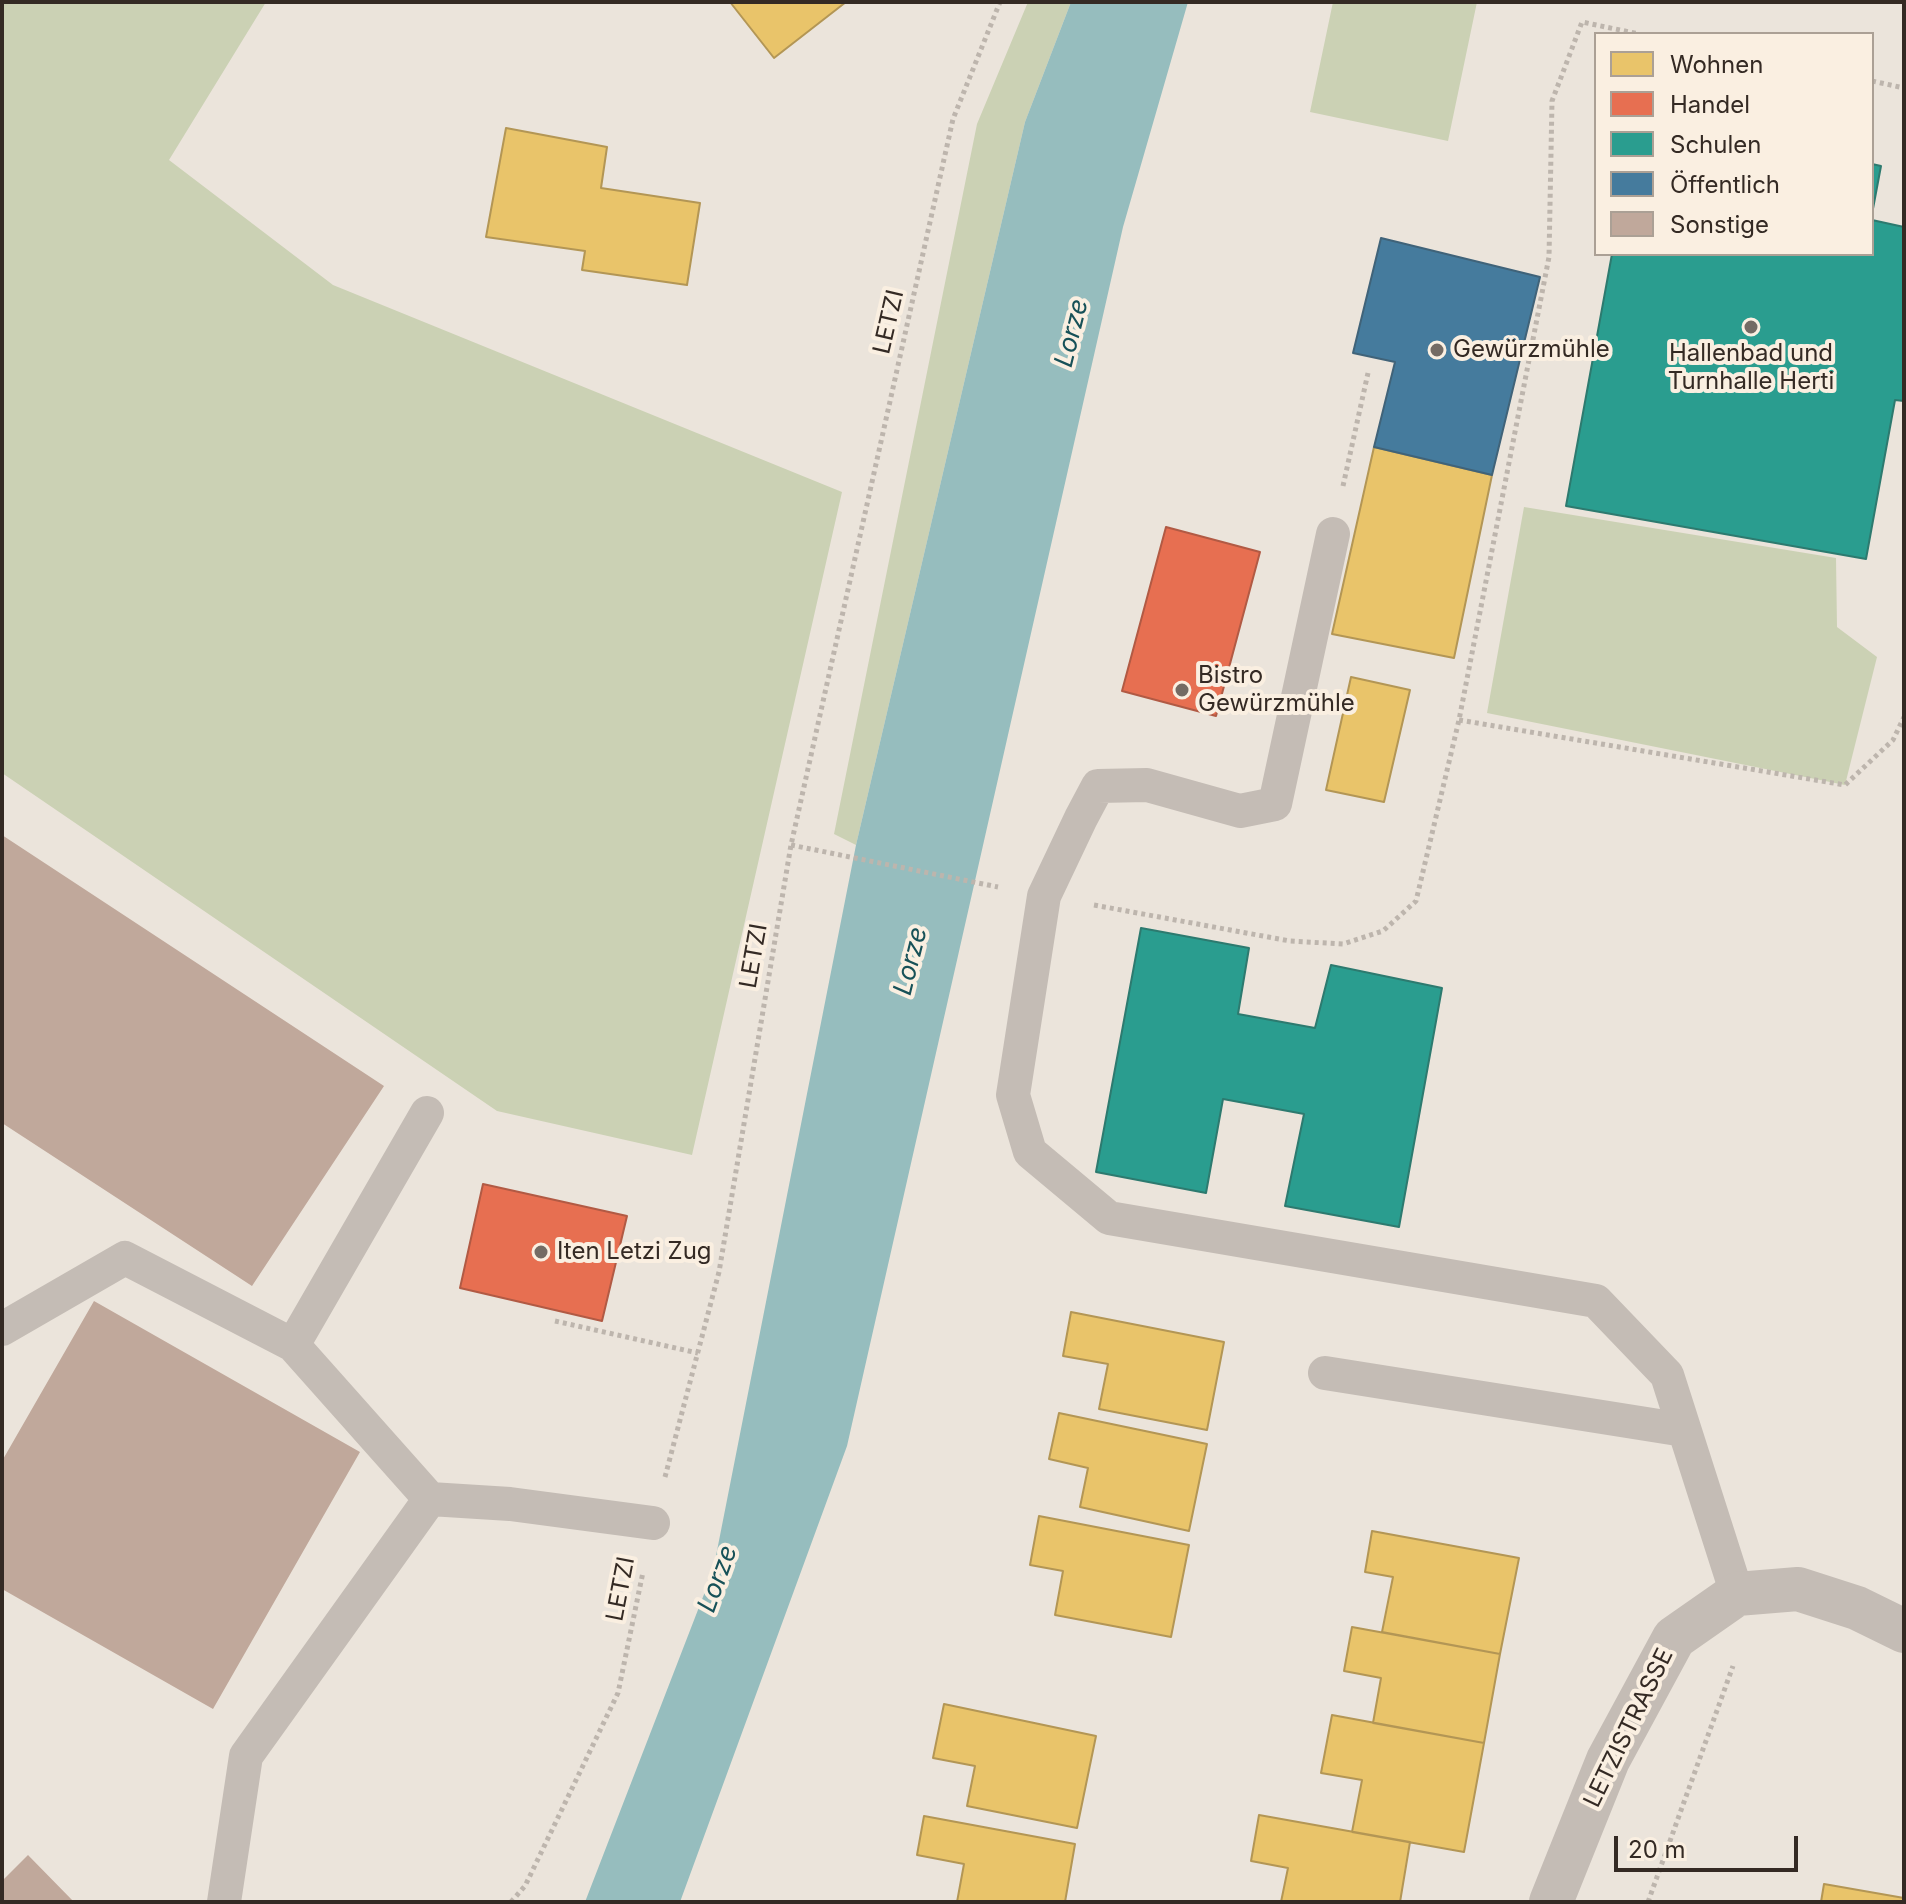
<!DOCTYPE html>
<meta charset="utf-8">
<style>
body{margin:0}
#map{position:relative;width:1906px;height:1904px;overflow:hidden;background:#ebe4db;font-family:Inter,sans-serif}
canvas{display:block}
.frame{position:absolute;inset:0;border:4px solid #342a24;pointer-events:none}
.legend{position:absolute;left:1594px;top:32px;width:280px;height:224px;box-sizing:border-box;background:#faefe1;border:2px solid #aba095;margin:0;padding:10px 14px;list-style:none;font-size:24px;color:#342a24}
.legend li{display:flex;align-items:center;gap:16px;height:40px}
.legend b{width:40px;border:2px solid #aba095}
.scale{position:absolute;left:1614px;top:1836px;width:184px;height:36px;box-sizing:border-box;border:4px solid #342a24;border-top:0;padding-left:10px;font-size:24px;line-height:28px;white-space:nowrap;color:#342a24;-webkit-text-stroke:6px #faefe1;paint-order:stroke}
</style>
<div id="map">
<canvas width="1906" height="1904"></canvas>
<div class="frame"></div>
<ul class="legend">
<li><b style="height:22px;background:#e9c46a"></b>Wohnen</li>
<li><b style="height:22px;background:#e76f51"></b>Handel</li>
<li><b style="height:22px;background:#2a9d8f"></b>Schulen</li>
<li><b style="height:22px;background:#457b9d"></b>Öffentlich</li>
<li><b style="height:22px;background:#c0a89b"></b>Sonstige</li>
</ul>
<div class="scale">20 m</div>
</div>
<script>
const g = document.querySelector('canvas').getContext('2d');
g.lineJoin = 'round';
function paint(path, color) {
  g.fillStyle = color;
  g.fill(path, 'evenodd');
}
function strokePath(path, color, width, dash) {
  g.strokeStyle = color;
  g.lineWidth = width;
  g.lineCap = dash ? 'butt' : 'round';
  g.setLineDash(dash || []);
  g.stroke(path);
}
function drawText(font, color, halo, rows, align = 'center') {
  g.font = font + ' Inter,sans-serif';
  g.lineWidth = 8;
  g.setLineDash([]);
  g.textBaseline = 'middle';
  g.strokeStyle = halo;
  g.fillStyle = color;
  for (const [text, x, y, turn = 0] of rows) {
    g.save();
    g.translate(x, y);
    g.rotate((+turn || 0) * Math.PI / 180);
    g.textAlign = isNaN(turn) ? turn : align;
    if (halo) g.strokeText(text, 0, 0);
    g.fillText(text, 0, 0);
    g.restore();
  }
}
paint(new Path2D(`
 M2,2H266L169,160L333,285L842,492L692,1155L497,1111L2,773Z
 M1028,2H1071L1025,122L856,845L834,834L977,124Z
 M1333,2H1477L1448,141L1310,112Z
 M1524,507L1836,558L1837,627L1877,657L1845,785L1487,713Z`), '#cbd1b4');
paint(new Path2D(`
 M1071,2H1188L1123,227L847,1446L680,1902H585L713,1571L856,845L1025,122Z`), '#96bdbe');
const homes = new Path2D(`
 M730,2H846L774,58Z
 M506,128L607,147L601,188L700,203L687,285L582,270L585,251L486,237Z
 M1374,447L1492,475L1454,658L1332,634Z
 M1351,677L1410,690L1384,802L1326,790Z
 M1071,1312L1224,1342L1207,1430L1099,1409L1108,1364L1063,1356Z
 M1059,1413L1207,1444L1189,1531L1080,1507L1088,1468L1049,1459Z
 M1039,1516L1189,1545L1171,1637L1055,1615L1063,1571L1030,1565Z
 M1372,1531L1519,1558L1500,1654L1382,1632L1393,1577L1365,1572Z
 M1352,1627L1500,1654L1484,1743L1373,1723L1381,1678L1344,1671Z
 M944,1704L1096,1736L1077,1828L967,1806L975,1766L933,1758Z
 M1332,1715L1484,1743L1464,1852L1352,1832L1362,1780L1321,1773Z
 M1259,1815L1410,1842L1400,1902H1281L1288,1868L1251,1861Z
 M924,1816L1075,1844L1065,1902H957L964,1864L917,1855Z
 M1824,1884L1904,1898V1902H1821Z`);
paint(homes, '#e9c46a');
strokePath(homes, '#b39655', 2);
const shops = new Path2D(`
 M1166,527L1260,552L1216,716L1122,691Z
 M483,1184L627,1216L602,1321L460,1288Z`);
paint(shops, '#e76f51');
strokePath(shops, '#b15a44', 2);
const schools = new Path2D(`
 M1872,164L1881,166L1872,214Z
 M1872,220L1904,227V401L1895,400L1866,559L1566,506L1612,254H1872Z
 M1141,928L1249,948L1238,1014L1315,1028L1331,965L1442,988L1399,1227L1285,1206L1304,1114L1223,1099L1206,1193L1096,1172Z`);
paint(schools, '#2a9d8f');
strokePath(schools, '#2d7a6f', 2);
const public = new Path2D(`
 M1381,238L1540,277L1492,475L1374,447L1395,362L1353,353Z`);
paint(public, '#457b9d');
strokePath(public, '#406379', 2);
paint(new Path2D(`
 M2,835L384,1086L252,1286L2,1123Z
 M94,1301L360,1452L213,1709L2,1589V1461Z
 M28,1855L74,1902H2V1881Z`), '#c0a89b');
strokePath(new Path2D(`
 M1872,81L1904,88
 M1343,486L1368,373
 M1459,720L1845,785L1893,740L1904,717
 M791,845L998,887
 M1094,905L1290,941L1343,944L1383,931L1416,901L1459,720L1549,257L1552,101L1582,22L1639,34
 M555,1321L698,1353
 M665,1477L719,1272L791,845L953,119L1000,2
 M511,1902L525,1886L618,1693L643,1572
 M1648,1902L1733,1666`), '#bdb5ad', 5, [4, 4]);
strokePath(new Path2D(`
 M1333,534L1275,804L1240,811L1147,785L1098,786L1081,818L1044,896L1013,1095L1030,1152L1109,1218L1596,1301L1667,1375L1737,1594
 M2,1329L125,1258L293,1345L430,1499
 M293,1345L427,1113
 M1325,1373L1684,1430
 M224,1902L246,1756L430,1499L510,1504L653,1523`), '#c4bcb5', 34);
strokePath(new Path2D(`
 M1551,1902L1608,1760L1674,1638L1737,1594L1798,1589L1857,1608L1904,1631`), '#c4bcb5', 44);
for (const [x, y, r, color] of [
 [1751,327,8,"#746b64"],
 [1437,350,8,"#746b64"],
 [1182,690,8,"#746b64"],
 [541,1252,8,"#746b64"]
]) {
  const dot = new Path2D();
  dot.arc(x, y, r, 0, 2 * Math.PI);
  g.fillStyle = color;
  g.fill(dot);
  strokePath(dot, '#faefe1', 3);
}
drawText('24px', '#342a24', '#faefe1', [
 ["LETZI",889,322,-77],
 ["LETZI",754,956,-80],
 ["LETZI",621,1589,-79],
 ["LETZISTRASSE",1629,1728,-64]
]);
drawText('24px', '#342a24', '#faefe1', [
 ["Gewürzmühle",1453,350],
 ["Hallenbad und",1751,354,"center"],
 ["Turnhalle Herti",1751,382,"center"],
 ["Bistro",1198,676],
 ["Gewürzmühle",1198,704],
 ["Iten Letzi Zug",557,1252]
], 'left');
drawText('italic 26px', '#175158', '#faefe1', [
 ["Lorze",1072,333,-76],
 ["Lorze",911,961,-76],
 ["Lorze",718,1579,-70]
]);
</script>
